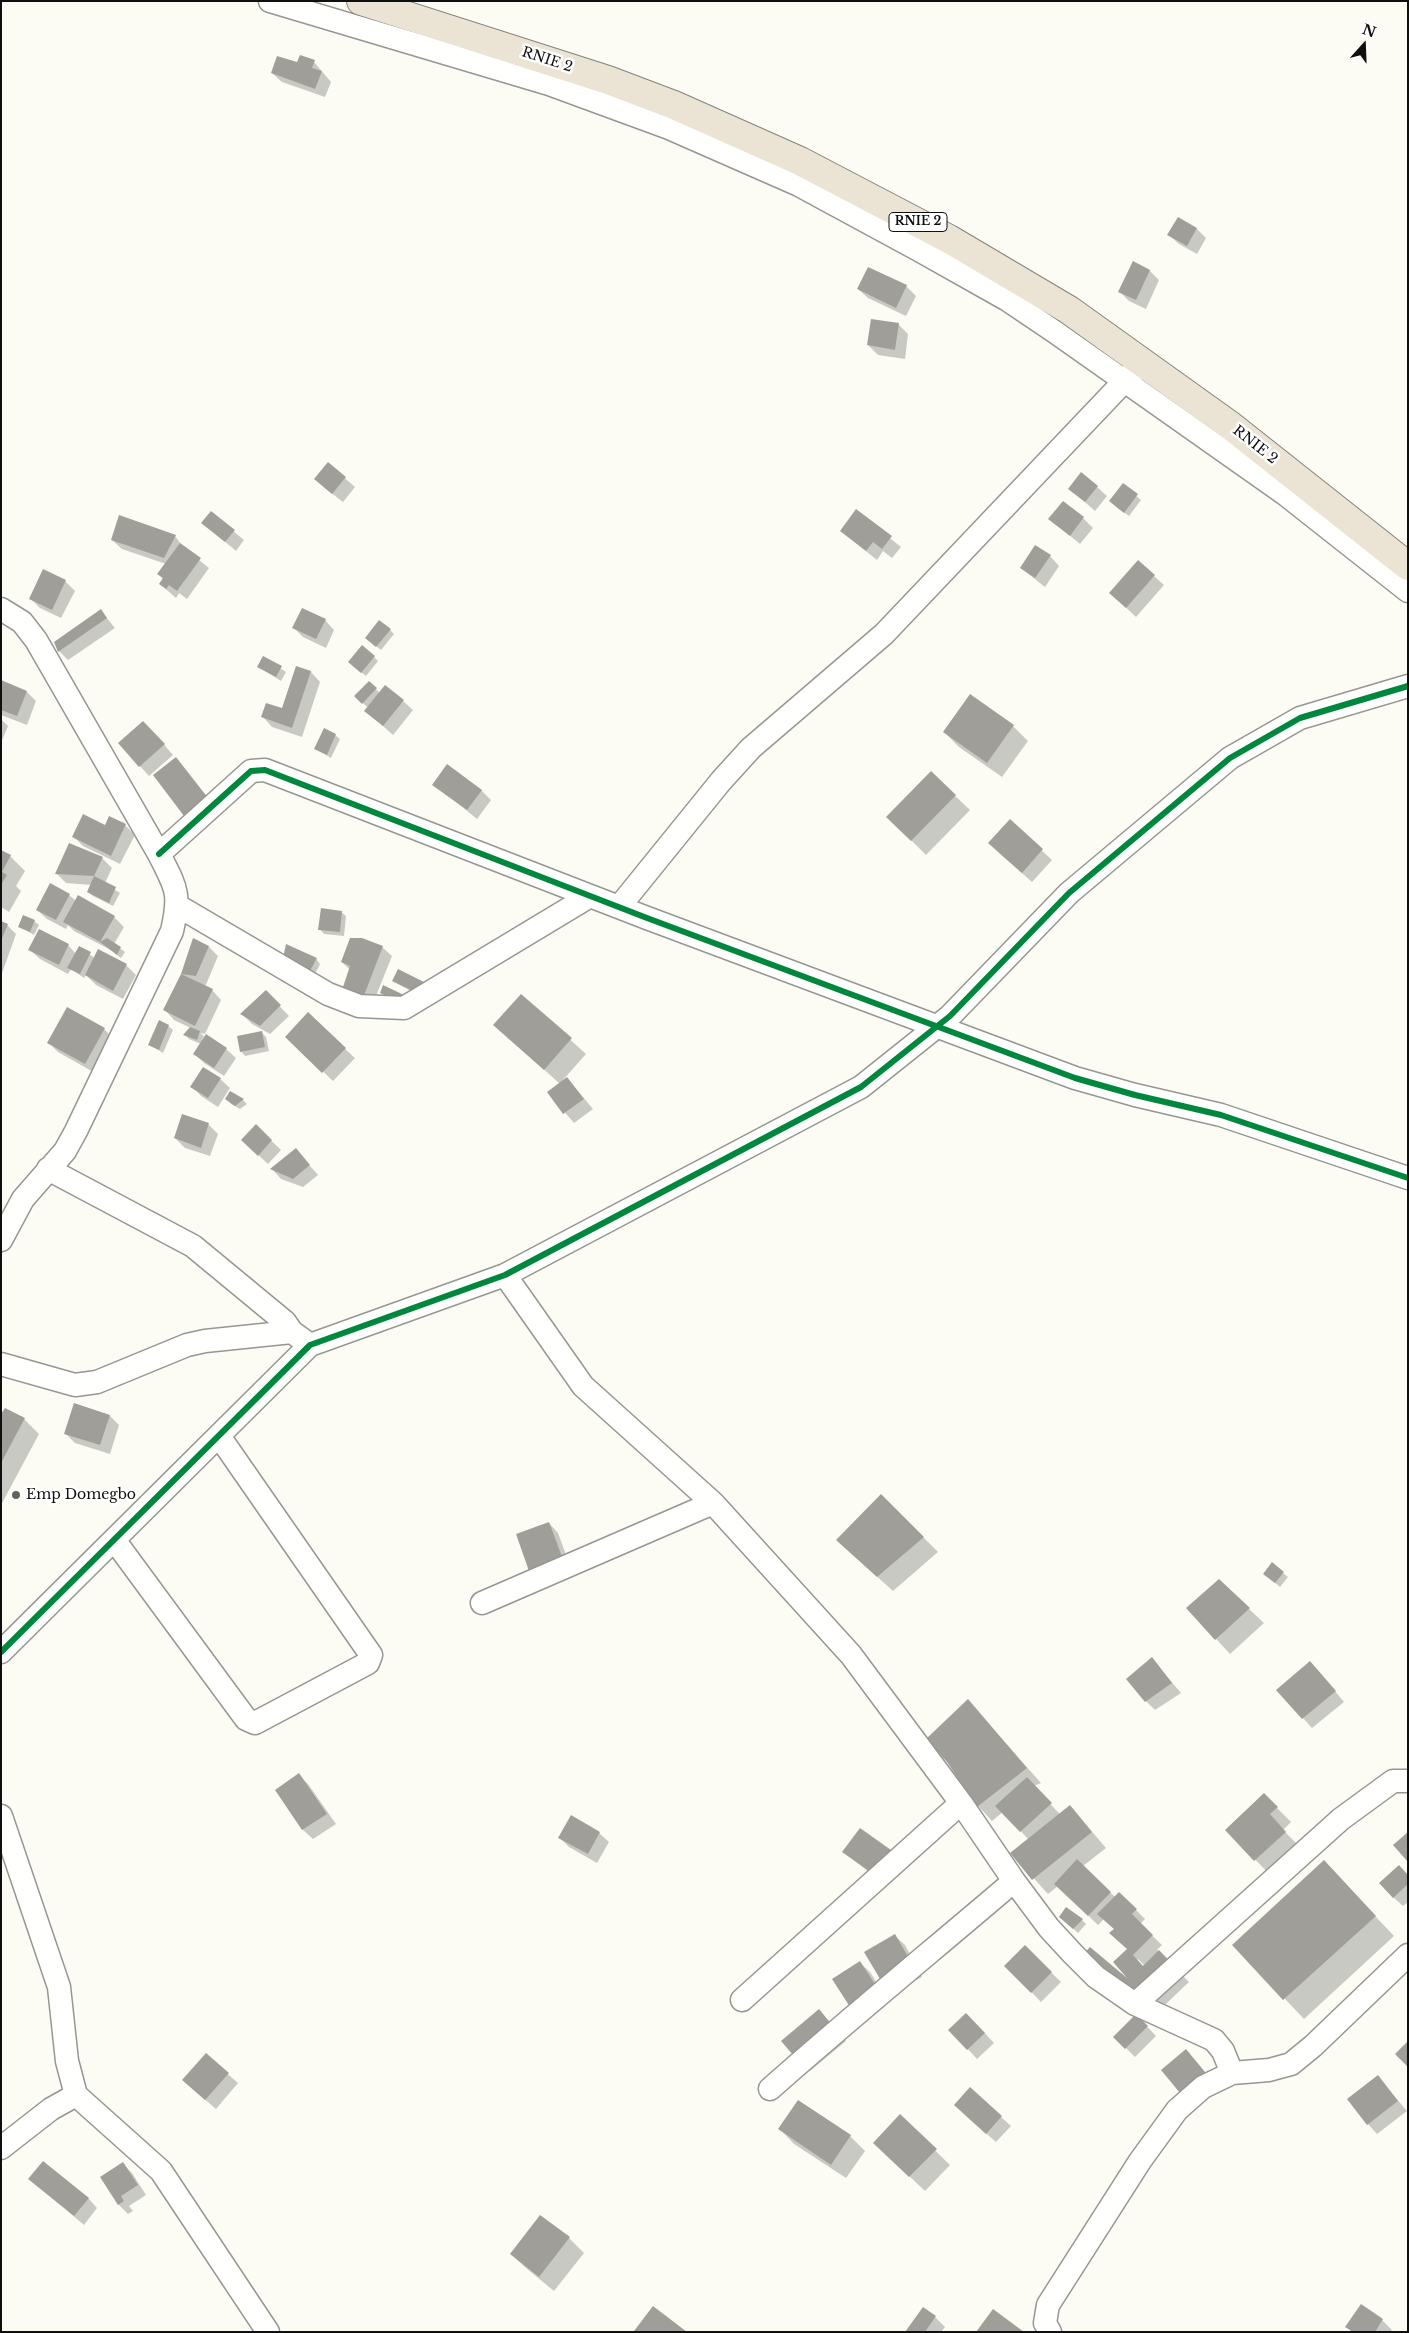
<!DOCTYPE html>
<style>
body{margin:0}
#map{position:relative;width:1409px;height:2333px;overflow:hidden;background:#fcfcf4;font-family:"Libre Baskerville",serif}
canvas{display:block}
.frame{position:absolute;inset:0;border:2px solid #0f0f0f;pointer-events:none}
.north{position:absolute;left:1339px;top:20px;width:50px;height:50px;-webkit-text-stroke:4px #fff;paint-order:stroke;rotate:20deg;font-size:14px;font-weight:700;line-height:20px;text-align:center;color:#0f0f0f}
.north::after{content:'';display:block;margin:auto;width:18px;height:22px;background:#0f0f0f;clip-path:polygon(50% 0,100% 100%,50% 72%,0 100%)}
</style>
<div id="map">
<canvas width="1409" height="2333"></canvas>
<div class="frame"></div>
<div class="north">N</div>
</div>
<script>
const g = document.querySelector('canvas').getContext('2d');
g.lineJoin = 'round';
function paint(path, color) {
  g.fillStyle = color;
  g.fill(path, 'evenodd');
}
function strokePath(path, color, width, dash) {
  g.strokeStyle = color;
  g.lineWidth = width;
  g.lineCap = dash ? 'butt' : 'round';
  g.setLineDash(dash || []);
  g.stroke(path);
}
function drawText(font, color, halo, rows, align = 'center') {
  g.font = font + ' "Libre Baskerville",serif';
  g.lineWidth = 5;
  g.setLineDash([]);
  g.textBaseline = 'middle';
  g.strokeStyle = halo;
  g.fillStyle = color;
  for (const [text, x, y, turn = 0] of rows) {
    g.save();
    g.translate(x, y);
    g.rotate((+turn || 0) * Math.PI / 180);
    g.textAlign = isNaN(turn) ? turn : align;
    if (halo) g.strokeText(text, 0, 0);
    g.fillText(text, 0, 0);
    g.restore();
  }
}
paint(new Path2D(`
 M314,62L331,82L325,97L282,82L272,73L298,64Z
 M1178,218L1197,229L1206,238L1197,254L1179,244L1169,235Z
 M1133,263L1150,271L1159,280L1146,309L1129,301L1120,292Z
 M906,286L916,296L906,316L868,298L858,289Z
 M898,324L908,334L905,359L878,355L868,345Z
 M328,464L355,487L343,502L325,488Z
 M1123,485L1141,500L1129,516L1115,506Z
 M1097,487L1107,496L1095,511L1070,489Z
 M856,511L901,547L892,558L883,551L877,560L841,531Z
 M211,513L244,540L236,551L203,523Z
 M120,517L175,536L184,548L209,568L187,599L179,593L176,598L160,584L163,579L159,574L166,564L122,549L112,540Z
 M1083,518L1093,528L1080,544L1050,519Z
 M1050,556L1059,566L1045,587L1021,568Z
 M1154,576L1164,585L1136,617L1120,602Z
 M65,581L75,591L61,618L40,608L30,598Z
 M101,611L115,628L68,660L59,651Z
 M325,620L334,630L326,648L303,637L294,628Z
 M390,630L394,634L381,650L371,642Z
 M374,657L378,661L366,676L354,667Z
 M264,658L286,672L281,681L259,667Z
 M297,668L311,672L320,682L302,737L272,727L263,717L282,710Z
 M1,681L27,692L36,701L27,725L1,715Z
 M369,683L380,693L403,701L413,710L393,735L366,711L368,708L356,696Z
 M971,696L1013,726L1028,741L1002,777L959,747L944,732Z
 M1,719L8,726L1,743Z
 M153,732L173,755L149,776L119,743Z
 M335,735L340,739L331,758L316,749Z
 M176,759L216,808L194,825L185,815Z
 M931,773L970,810L926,855L888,817Z
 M434,784L481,790L491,800L477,819Z
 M1010,821L1052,860L1032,882L999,853Z
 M125,825L135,835L120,864L83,846L74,837Z
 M1,851L10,856L25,871L16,886L21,891L9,912L1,907Z
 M100,856L112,868L105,883L120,893L113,906L93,896L88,892L92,885L66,883L57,874Z
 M69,895L76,901L114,917L124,927L114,944L125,952L121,958L111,950L74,931L68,925L66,929L47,919L37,910Z
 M341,912L346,916L344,936L324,934L320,929Z
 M34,921L39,925L34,935L20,927Z
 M1,923L7,925L16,934L1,976Z
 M194,940L209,947L218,956L205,987L212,990L221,1000L205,1034L200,1033L204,1036L202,1040L226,1049L236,1058L224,1076L204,1063L195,1054L201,1044L189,1039L185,1035L191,1028L174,1020L165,1010L182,974Z
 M68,945L76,954L80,948L95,958L99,951L126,965L136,975L123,999L96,985L86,975L84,978L71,969L68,974L40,959L30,950Z
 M382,947L392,956L372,1006L353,999L350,970L342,962Z
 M316,959L320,964L315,974L289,962Z
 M399,970L421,996L393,980Z
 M266,992L289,1016L270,1034L252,1024L242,1014Z
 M521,995L586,1054L562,1081L567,1078L593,1109L574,1123L548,1093L560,1084L495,1025Z
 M168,1026L173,1030L163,1053L150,1045Z
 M104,1029L114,1039L95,1073L58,1052L49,1043Z
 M262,1033L266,1037L269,1051L245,1056L241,1051Z
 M296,1046L345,1049L355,1058L333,1081Z
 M220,1079L230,1088L218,1107L201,1096L192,1086Z
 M231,1092L243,1100L247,1104L240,1109L231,1104L227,1099Z
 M208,1124L218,1134L210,1156L185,1148L175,1138Z
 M256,1126L281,1150L268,1164L252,1149Z
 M296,1150L318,1175L303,1187L281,1179L272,1169Z
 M110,1416L119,1425L110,1454L75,1443L65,1433Z
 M1,1417L24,1419L39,1434L1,1505Z
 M881,1495L938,1552L893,1591L852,1554Z
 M549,1523L558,1533L572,1571L531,1573Z
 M1283,1573L1288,1577L1280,1587L1269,1578Z
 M1219,1581L1264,1623L1230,1654L1188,1608Z
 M1152,1659L1181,1693L1155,1710L1146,1701Z
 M1320,1673L1344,1702L1312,1728L1278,1690Z
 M968,1701L1041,1783L1034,1786L1055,1809L1060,1814L1070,1806L1106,1848L1083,1866L1115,1897L1119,1893L1145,1919L1140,1924L1162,1945L1157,1950L1189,1982L1151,2018L1131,1983L1128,1950L1115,1929L1104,1919L1098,1925L1058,1886L1048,1894L1011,1853L1028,1839L1003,1812L992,1821L978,1806ZM1138,1959L1144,1965L1142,1967L1137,1961Z
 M299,1775L308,1784L336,1824L313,1839L303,1830L276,1790Z
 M1264,1795L1291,1822L1283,1830L1300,1847L1270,1875L1227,1830Z
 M599,1833L609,1842L597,1863L569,1847L560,1838Z
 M890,1851L900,1861L883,1883L844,1852Z
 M1408,1876V1902L1403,1906L1393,1897Z
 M1343,1882L1394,1936L1304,2019L1234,1945Z
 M1082,1920L1086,1924L1078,1933L1065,1921Z
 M895,1936L905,1945L922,1977L893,1993Z
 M1025,1947L1061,1982L1041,2002L1006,1966Z
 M860,1963L870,1972L889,2002L863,2019Z
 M1136,2015L1156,2036L1135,2057L1115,2037Z
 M828,2020L846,2041L810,2071L801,2062Z
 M976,2024L994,2043L977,2059L950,2030Z
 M206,2055L238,2083L216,2109L194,2090Z
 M1378,2077L1407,2111L1377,2134L1368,2124Z
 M798,2101L850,2136L865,2151L846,2178L794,2144L780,2129Z
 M965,2115L1001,2117L1011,2126L996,2142Z
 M900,2116L950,2165L925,2191L889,2157Z
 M123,2164L132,2173L146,2195L129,2206L133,2211L128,2214L119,2205L101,2177Z
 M30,2179L88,2198L97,2208L84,2225Z
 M540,2216L569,2238L584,2253L554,2291L526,2268L511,2254Z
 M1361,2306L1382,2320L1392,2330L1390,2332H1352L1347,2327Z
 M935,2317L945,2327L941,2332H906Z
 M635,2331L685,2332H636Z`), '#0003');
paint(new Path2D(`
 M300,55L315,60L312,68L322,71L315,89L271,73L277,56L297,62Z
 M1178,217L1197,228L1187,246L1167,235Z
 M1133,261L1150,270L1136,300L1118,292Z
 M868,267L907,285L896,308L857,289Z
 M871,319L899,323L895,350L867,345Z
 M328,462L346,477L332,494L314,479Z
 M1081,472L1098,486L1085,502L1068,489Z
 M1123,483L1138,494L1124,513L1109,501Z
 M1063,501L1084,517L1070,536L1048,519Z
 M856,509L892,536L882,549L873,542L866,551L840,531Z
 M211,511L235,530L225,542L201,523Z
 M119,515L176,535L164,558L111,540Z
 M180,543L201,558L177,591L169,585L166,589L159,584L163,578L157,574Z
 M1035,545L1051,555L1035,578L1020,568Z
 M1138,560L1155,575L1126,608L1109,593Z
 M43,569L66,580L52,610L29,599Z
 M302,608L326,619L316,639L292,628Z
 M101,609L107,618L58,652L54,642Z
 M379,620L391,629L376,647L365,638Z
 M362,645L375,656L361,673L348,662Z
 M263,656L282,666L276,677L257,667Z
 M296,666L311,671L292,728L261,717L266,703L282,708Z
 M1,680L27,691L17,716L1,710Z
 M369,681L377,688L362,704L354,696Z
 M385,685L404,700L383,726L364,711Z
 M970,694L1014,725L987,763L943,732Z
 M143,721L165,744L139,767L118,743Z
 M324,728L336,734L327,755L314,749Z
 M176,757L208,798L184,816L153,775Z
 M447,764L482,790L467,810L432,785Z
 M931,771L956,795L911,841L886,817Z
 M83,814L105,825L109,816L126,824L111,856L72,837Z
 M1010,819L1043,849L1022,873L988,843Z
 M69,843L103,857L94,876L55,874Z
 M1,850L11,855L2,872L7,875L1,885Z
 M94,876L116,887L109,903L87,892Z
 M50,883L70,894L56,920L36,910Z
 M78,895L115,916L100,942L63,922Z
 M321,908L342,911L340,932L318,930Z
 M23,915L35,920L30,932L18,927Z
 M1,921L8,924L1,941Z
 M39,929L69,944L59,965L28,950Z
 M107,938L121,947L117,955L100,942Z
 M193,938L209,946L196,976L181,974L213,989L195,1026L163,1010L181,974Z
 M350,938H362L383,946L363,998L342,990L350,966L341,962Z
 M286,944L317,958L310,971L283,958Z
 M79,946L91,952L80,974L67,968Z
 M98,949L127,964L113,991L85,975Z
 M398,969L426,983L416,993L392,981Z
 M383,985L404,995L401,1003L380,993Z
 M266,990L281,1005L260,1026L240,1014Z
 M521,994L572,1038L544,1070L493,1025Z
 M67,1007L105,1028L85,1064L47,1043Z
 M308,1012L346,1048L322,1073L285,1037Z
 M159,1020L169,1025L159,1050L148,1045Z
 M190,1027L200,1031L197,1040L183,1035Z
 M262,1031L265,1047L240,1052L237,1036Z
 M206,1034L227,1048L214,1068L193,1054Z
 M203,1067L221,1078L208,1098L190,1087Z
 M567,1077L584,1099L563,1114L547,1092Z
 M230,1091L244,1099L235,1106L225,1099Z
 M182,1114L209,1123L201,1148L174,1138Z
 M256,1124L272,1140L258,1156L241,1140Z
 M296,1148L310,1165L293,1179L270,1169Z
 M74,1403L110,1415L100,1445L64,1434Z
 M5,1408L25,1418L1,1463V1414Z
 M881,1494L924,1537L877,1577L836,1540Z
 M549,1522L564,1562L530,1574L516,1534Z
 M1272,1562L1284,1572L1275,1583L1263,1574Z
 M1219,1579L1250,1608L1215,1640L1186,1608Z
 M1152,1657L1172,1683L1145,1702L1126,1679Z
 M1310,1661L1336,1691L1302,1719L1276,1690Z
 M968,1699L1027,1768L977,1807L947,1762L926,1739Z
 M299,1773L327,1814L302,1830L275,1790Z
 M1027,1777L1052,1803L1020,1832L995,1806Z
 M1264,1793L1278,1807L1270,1814L1286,1832L1254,1861L1225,1830Z
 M1070,1805L1092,1832L1032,1880L1010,1853Z
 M571,1815L600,1832L588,1854L558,1838Z
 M860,1828L891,1850L873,1874L842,1852Z
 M1408,1832V1862L1393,1845Z
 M1077,1859L1111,1892L1088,1916L1054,1884Z
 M1324,1860L1376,1916L1283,2000L1232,1945Z
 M1399,1865L1408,1875V1884L1393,1898L1379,1883Z
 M1119,1892L1137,1909L1132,1914L1153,1935L1133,1955L1143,1966L1159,1950L1180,1972L1140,2010L1082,1956L1090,1947L1127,1978L1113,1962L1127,1949L1109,1933L1114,1929L1097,1914Z
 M1066,1907L1083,1919L1073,1929L1059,1917Z
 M895,1934L914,1967L883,1984L864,1952Z
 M1025,1945L1052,1972L1031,1993L1004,1966Z
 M860,1961L880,1992L852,2010L832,1979Z
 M819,2009L837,2031L800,2063L781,2041Z
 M966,2013L985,2033L967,2050L948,2030Z
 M1136,2014L1148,2026L1125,2049L1113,2037Z
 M1408,2041V2067L1395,2054Z
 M1186,2049L1210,2078L1185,2099L1161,2070Z
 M206,2053L229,2073L205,2100L182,2080Z
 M1378,2075L1398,2101L1367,2125L1347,2099Z
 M970,2087L1002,2116L986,2134L954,2105Z
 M798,2100L851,2135L831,2165L778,2129Z
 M900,2114L937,2149L909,2177L873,2143Z
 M43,2161L89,2198L74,2216L28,2179Z
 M123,2162L138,2185L121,2196L124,2201L118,2205L100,2177Z
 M540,2215L570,2237L539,2277L510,2254Z
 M1361,2304L1383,2319L1375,2332H1353L1345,2327Z
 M653,2306L687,2332L634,2331Z
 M923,2307L936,2316L925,2332H905Z
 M993,2309L1024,2332H976Z`), '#9f9e99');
const street = new Path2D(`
 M270,1L549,84L669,128L799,185L919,250L1006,299L1055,332L1285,494L1408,591
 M1,609L22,622L36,640L159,854C176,888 181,892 172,931L76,1131L65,1151L23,1199L1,1240
 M159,854L251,771L265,770L647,918L1075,1078L1135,1095L1221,1115L1408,1178
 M178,906L328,994L359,1006L404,1008L590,896
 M619,907L721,781L751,748L884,634L1134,371
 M48,1169L193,1246L285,1322L292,1332L310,1345
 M505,1275L583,1386L713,1503L851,1655L961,1803L1014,1881L1049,1928L1073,1954L1096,1977L1135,2004L1214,2040L1223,2051L1232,2073
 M1,1364L75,1385L97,1382L187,1345L205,1341L292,1332
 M115,1541L246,1719L255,1723L368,1663L371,1655L219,1436
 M482,1603L713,1503
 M1,1652L310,1345L505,1275L861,1087L950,1016L1069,893L1230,758L1300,718L1408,686
 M1,1816L59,1987L67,2061L76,2095L161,2171L268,2332
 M742,2000L961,1803
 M1135,2004L1341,1819L1393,1781H1408
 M770,2089C850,2018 932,1951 1014,1881
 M1,2148L51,2109L76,2095
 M1050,2332L1045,2323L1048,2305L1140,2161L1177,2110L1203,2087L1232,2073L1269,2070L1291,2064L1313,2046L1408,1955`);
const highway = new Path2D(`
 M361,1L608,80L674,105L800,161L949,239L1069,310L1231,426L1408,566`);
strokePath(street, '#969692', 25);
strokePath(highway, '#83837f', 30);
strokePath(street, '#fffffd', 22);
strokePath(highway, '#ebe4d5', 28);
strokePath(new Path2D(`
 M159,854L251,771L265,770L647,918L1075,1078L1135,1095L1221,1115L1408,1178
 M1,1652L310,1345L505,1275L861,1087L950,1016L1069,893L1230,758L1300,718L1408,686`), '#00873e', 6);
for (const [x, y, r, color] of [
 [16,1495,5,"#62625f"]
]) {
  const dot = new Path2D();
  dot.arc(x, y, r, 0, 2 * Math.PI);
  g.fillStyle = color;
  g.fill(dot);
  strokePath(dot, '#fff', 2);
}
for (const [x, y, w] of [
 [918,222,58]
]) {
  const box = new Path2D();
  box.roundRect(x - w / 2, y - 9.5, w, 19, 4);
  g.fillStyle = '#fff';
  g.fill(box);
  strokePath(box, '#0f0f0f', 1);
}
drawText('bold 12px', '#0f0f0f', null, [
 ["RNIE 2",918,222]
]);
drawText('14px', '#0f0f0f', '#fff', [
 ["RNIE 2",547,60,18],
 ["RNIE 2",1255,445,38]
]);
drawText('14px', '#0f0f0f', '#fff', [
 ["Emp Domegbo",26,1495]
], 'left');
</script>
